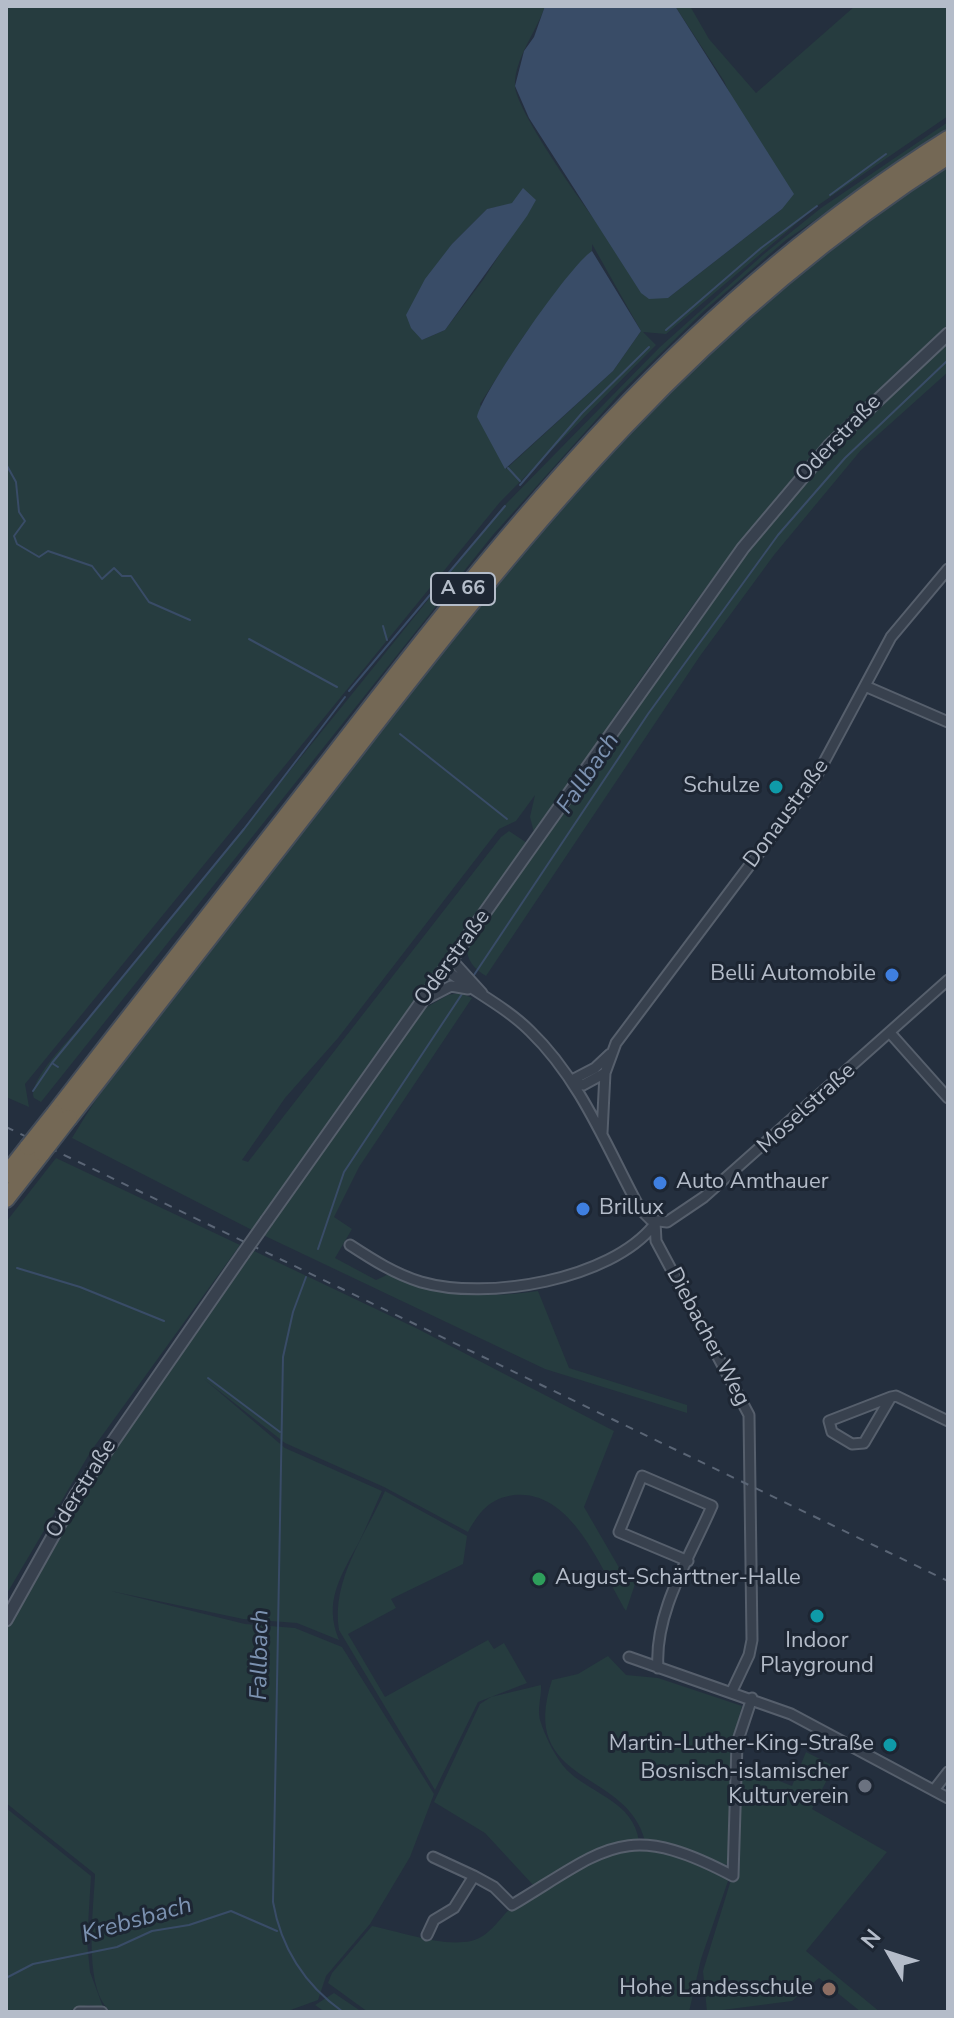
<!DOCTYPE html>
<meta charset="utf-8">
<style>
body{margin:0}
#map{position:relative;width:954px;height:2018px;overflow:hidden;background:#242f3e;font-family:"Nunito Sans",sans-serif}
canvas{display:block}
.frame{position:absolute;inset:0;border:8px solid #b4bcc9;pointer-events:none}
.north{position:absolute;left:850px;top:1914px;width:80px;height:80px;-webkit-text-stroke:6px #1d2633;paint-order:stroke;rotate:309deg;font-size:22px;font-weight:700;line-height:32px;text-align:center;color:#b4bcc9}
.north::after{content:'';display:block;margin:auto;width:28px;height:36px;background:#b4bcc9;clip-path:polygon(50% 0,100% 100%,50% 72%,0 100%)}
</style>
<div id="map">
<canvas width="954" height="2018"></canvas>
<div class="frame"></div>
<div class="north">N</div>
</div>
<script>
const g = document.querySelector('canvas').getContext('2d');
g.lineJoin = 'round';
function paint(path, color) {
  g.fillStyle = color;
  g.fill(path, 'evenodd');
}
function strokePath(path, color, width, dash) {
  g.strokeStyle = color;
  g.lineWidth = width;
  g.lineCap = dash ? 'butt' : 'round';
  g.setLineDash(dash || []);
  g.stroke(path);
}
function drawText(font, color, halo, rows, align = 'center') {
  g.font = font + ' "Nunito Sans",sans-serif';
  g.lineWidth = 6;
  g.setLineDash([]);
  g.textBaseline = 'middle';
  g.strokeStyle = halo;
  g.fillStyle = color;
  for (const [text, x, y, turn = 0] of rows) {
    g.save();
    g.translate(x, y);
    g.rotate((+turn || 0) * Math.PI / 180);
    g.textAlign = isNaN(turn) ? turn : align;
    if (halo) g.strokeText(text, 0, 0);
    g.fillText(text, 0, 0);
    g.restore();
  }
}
paint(new Path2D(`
 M6,6H545C537,31 514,59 515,86C516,111 586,209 604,232C622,256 647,277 668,298L782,209L724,81L675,6H690L709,39L756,93L855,6H948V116L817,206L666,334L643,332L656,345L500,502L25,1084L29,1107L6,1097ZM535,200L483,280L445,330L422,340L452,244L487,209ZM592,244L641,331L613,371L506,469L480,404L523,337L592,251Z
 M948,122V128L786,240L705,310L620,393L492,536L41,1102L34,1098C26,1079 85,1023 99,1007L504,506L660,347L764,254L821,208Z
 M948,167V325C890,378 831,432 780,493C691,600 614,719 534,833L530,817L535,795L516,821L499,829L338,1038L285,1098L242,1160L248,1162L501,837L509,831L527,843L252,1230L72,1138C143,1020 237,914 322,806C391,719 457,631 527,546C647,400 789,269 948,167Z
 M948,338V372L861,450L774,555L700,656L486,976C474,969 466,960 467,945L746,550L831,448Z
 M448,995L460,993L472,998L359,1167L334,1217L352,1229L335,1258L376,1280L389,1274C437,1294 487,1299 538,1291L569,1368L687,1405V1413L545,1369L263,1235L397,1042L427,1007Z
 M56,1158L240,1245L91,1451L6,1595V1222Z
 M252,1250L418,1329L614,1431L584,1507L621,1571L636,1581L626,1611C601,1569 572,1489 514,1495C490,1498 479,1512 468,1532L384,1487L285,1443L204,1379L285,1448L382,1491C374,1508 367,1526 359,1542C341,1576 323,1601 339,1640L297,1623L243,1619L111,1591L245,1624L295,1628L342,1647L434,1794L410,1857L370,1924L326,1976L318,2000L285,2012H112C82,1992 94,1906 95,1874L6,1803V1630L80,1498Z
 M385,1491L467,1536L463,1564L391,1599L396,1608L348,1634L385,1697L488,1640L494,1649L504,1643L527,1683L478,1702L435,1790L339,1630C331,1580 365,1536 385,1491Z
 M608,1656L626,1675L658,1678L742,1706C736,1727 731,1747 731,1769C731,1798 741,1839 726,1865L689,1851L645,1841C627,1768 517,1786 552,1680L578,1674Z
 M541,1685C542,1697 536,1710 541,1723C546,1738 557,1761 569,1772C594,1795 633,1802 639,1841L601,1848L534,1886L485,1833L434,1802L480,1704L491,1697Z
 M806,1752L834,1766L812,1809L887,1852L806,1951L880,2012H861L819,1978L792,2001L707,2012L703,1971L738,1857L739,1765L792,1786Z
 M6,1808L91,1876L87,1942L90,1972L103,2007L88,2005L64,2012H6Z
 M623,1846L688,1856L725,1875L728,1881L701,1959L689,2012H368L328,1983L332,1973L372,1926C402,1932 441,1947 471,1941C490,1937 499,1918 513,1906C541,1884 589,1857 623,1846Z
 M334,1993L362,2012H325L315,2005Z`), '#263c3f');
paint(new Path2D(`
 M545,6H675L794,194L782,209L668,298L649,299L641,293L529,118L515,86L524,51L534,37Z
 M523,188L536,200L527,216L445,330L422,340L411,328L406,315L425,279L452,244L487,209L512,203Z
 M592,251L641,331L613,371L505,469L477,417C483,391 569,266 592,251Z`), '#394c67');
strokePath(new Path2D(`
 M830,195L886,154
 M666,330L761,248L817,206
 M6,464L16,482L19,512L25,521L14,536L17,544L39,557L48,551L92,566L102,579L114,568L122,576H131L149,602L190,620
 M508,468L520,481
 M520,485L582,413L649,347
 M383,626L387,640
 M249,639L337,687
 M349,691L505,506
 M400,734L507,819
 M472,978L648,714L778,535L845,458L948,360
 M52,1063L244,829L345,697
 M33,1091L52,1063L58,1067
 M318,1249L344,1172L462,994
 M17,1268L80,1287L164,1321
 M306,1277L293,1312L283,1357L273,1902C281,1948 305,1985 343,2012
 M208,1378L280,1432
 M6,1978L33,1964L117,1947L152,1931L189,1925L231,1911L277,1931`), '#394c67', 2);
const minor = new Path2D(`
 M865,686L948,722
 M452,960L482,993
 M445,969C472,991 505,1006 530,1031C581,1080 607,1148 640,1209L651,1220L667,1222L704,1197L948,980
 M426,999L451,986L468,989
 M891,1034L948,1098
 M572,1080L595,1068L610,1054
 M572,1080L583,1085L605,1073
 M602,1133L605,1073L616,1043L816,777L891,637L948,569
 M655,1222L656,1241L749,1415L752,1640L749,1655L732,1691
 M350,1245C373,1260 395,1274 421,1282C487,1301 610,1280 654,1225
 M891,1397L864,1443L852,1444L832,1432L829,1421L891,1397L896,1396L948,1421
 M629,1657L791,1714L948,1798
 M658,1668C654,1612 690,1557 712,1506L642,1476L619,1532L688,1561
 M934,1790L948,1772
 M433,1857L474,1876
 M427,1935L434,1920L454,1908L474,1876L494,1887L512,1905C607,1848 625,1819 733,1876L737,1743L752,1698
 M79,2012H102`);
const tertiary = new Path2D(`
 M267,1220L743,548L829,446L948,334
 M6,1620L76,1495L243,1254`);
const motorway = new Path2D(`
 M55,1113C146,995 238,878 330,760C514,521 689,302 948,139
 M69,1118C165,995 260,872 356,749C535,518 698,316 948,156
 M6,1175L28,1147
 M6,1199L42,1153`);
strokePath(minor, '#565f6c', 13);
strokePath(tertiary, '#565f6c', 15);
strokePath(motorway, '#434c59', 20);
strokePath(minor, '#38414e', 9);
strokePath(tertiary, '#38414e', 11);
strokePath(motorway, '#746855', 16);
strokePath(new Path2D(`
 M6,1127L948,1581`), '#5a6575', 2, [8, 8]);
const tertiaryBridge = new Path2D(`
 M243,1254L267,1220`);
const motorwayBridge = new Path2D(`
 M28,1147L55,1113
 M42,1153L69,1118`);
strokePath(tertiaryBridge, '#565f6c', 15, []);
strokePath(motorwayBridge, '#434c59', 20, []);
strokePath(tertiaryBridge, '#38414e', 11);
strokePath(motorwayBridge, '#746855', 16);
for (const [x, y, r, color] of [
 [776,787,8,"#0f9aa8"],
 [892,975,8,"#3f7fe0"],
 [660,1183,8,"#3f7fe0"],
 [583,1209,8,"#3f7fe0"],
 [539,1579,8,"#2e9e5b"],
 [817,1616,8,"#0f9aa8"],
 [890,1745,8,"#0f9aa8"],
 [865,1786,8,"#6b7280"],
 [829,1989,8,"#8d6e63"]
]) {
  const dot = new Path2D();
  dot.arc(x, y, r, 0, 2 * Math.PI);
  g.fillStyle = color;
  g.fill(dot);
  strokePath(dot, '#1d2633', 3);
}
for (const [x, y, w] of [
 [463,589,64]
]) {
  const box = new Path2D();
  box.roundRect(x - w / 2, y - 16, w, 32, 6);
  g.fillStyle = '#1d2633';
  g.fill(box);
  strokePath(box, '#b4bcc9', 2);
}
drawText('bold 20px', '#b4bcc9', null, [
 ["A 66",463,589]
]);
drawText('22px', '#b4bcc9', '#1d2633', [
 ["Oderstraße",839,439,-46],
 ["Donaustraße",787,814,-54],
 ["Oderstraße",453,958,-54],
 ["Moselstraße",807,1109,-42],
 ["Diebacher Weg",707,1337,62],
 ["Oderstraße",82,1489,-58]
]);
drawText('22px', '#b4bcc9', '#1d2633', [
 ["Schulze",760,787],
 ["Belli Automobile",876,975],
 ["Auto Amthauer",676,1183,"left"],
 ["Brillux",599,1209,"left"],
 ["August-Schärttner-Halle",555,1579,"left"],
 ["Indoor",817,1642,"center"],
 ["Playground",817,1667,"center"],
 ["Martin-Luther-King-Straße",874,1745],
 ["Bosnisch-islamischer",849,1773],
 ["Kulturverein",849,1798],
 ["Hohe Landesschule",813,1989]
], 'right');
drawText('italic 24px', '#7c92b1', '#1d2633', [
 ["Fallbach",589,774,-56],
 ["Fallbach",261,1655,-89],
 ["Krebsbach",137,1921,-16]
]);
</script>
